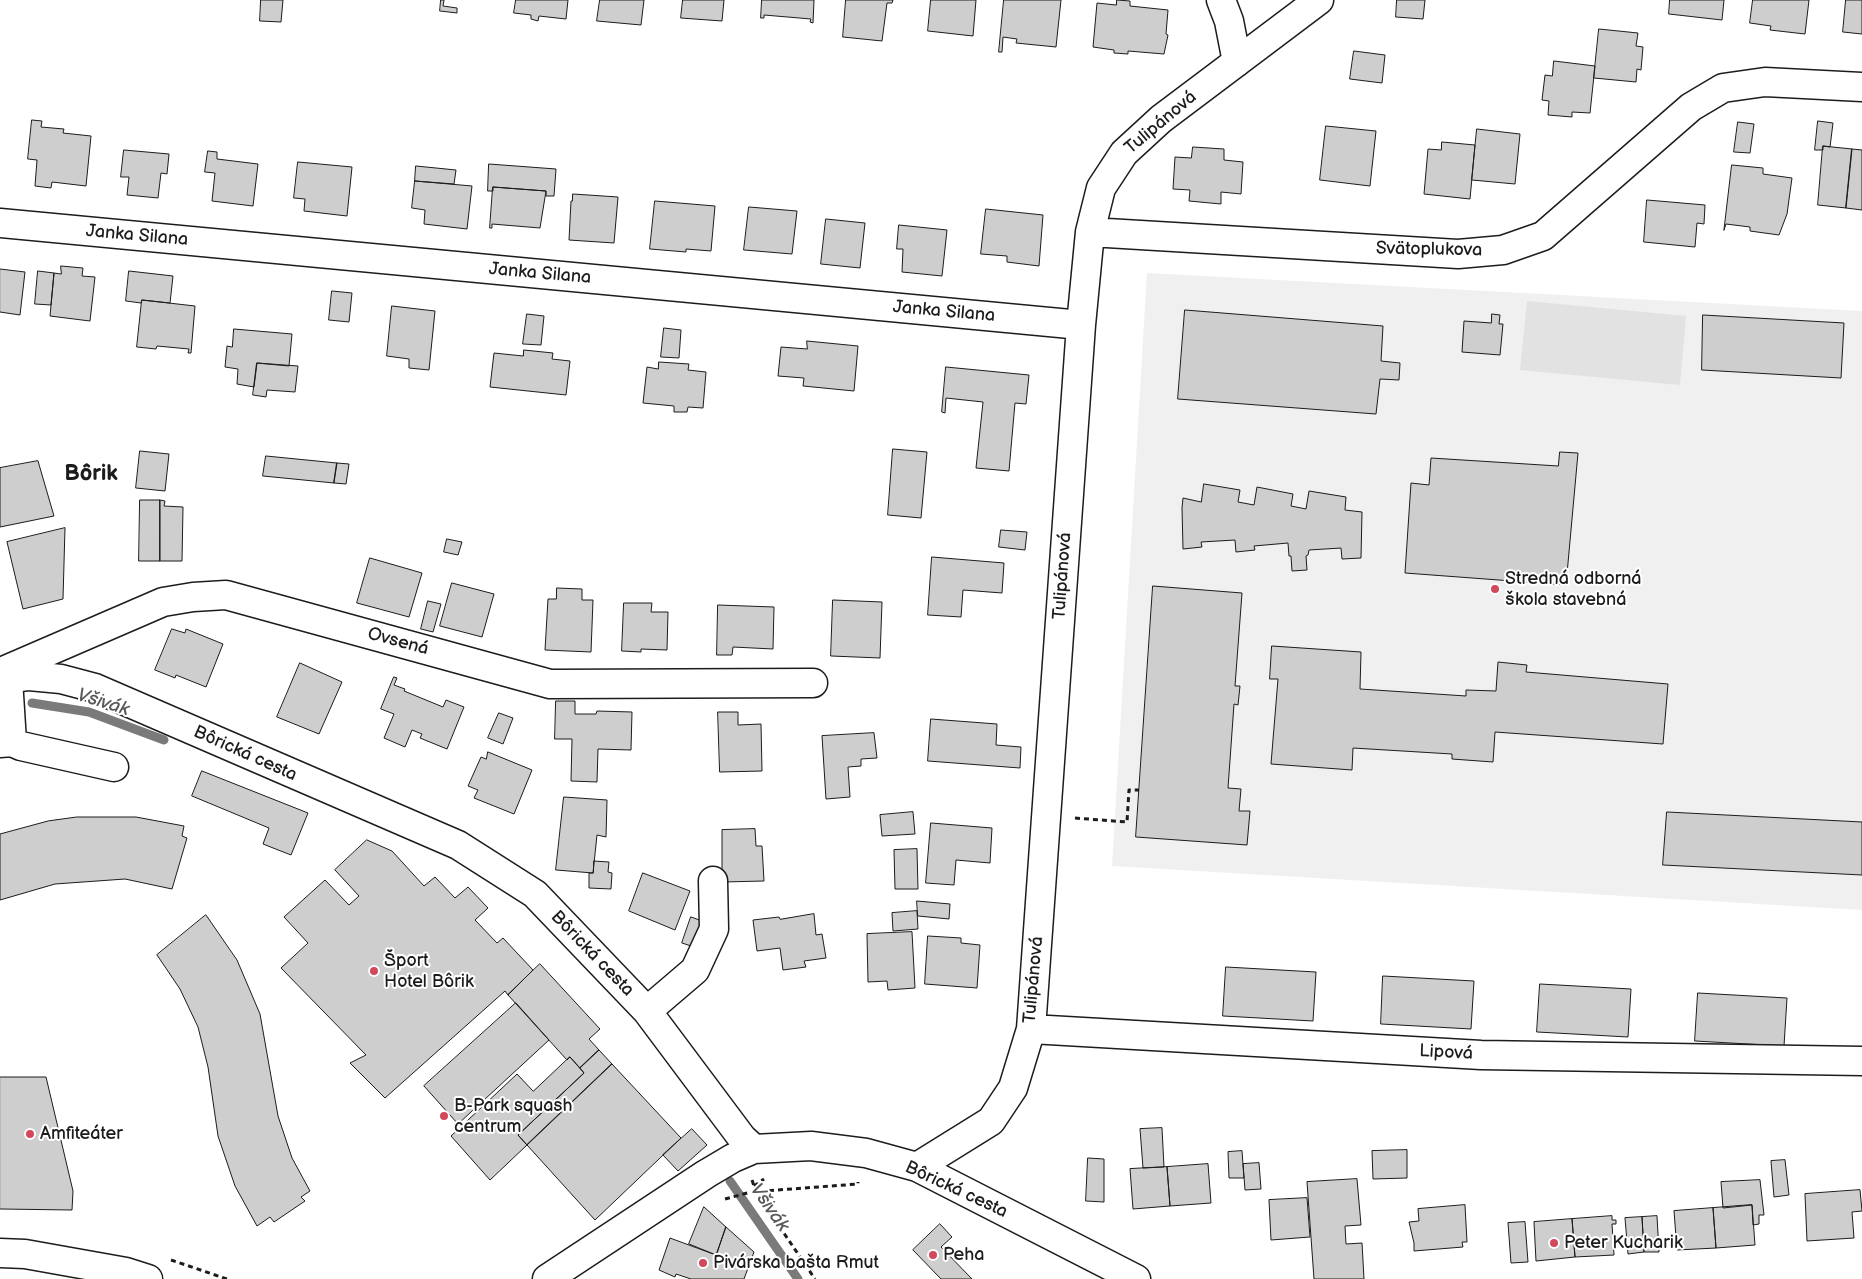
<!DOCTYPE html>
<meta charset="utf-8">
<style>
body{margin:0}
canvas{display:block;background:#fff}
</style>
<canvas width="1862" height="1279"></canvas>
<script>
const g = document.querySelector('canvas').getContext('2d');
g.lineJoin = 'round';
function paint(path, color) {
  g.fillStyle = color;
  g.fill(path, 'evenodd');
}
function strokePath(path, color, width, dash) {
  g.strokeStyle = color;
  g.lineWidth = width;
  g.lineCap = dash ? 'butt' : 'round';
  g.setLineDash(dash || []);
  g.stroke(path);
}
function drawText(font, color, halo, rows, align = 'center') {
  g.font = font + ' "Balsamiq Sans",sans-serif';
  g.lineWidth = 4;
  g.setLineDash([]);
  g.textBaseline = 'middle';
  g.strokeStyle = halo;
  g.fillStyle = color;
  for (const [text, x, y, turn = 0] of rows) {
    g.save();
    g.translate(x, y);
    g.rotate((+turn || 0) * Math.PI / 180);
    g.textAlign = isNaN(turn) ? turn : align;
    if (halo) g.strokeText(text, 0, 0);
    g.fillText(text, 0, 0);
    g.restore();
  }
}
paint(new Path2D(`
 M1147,273L1862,311V910L1112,866Z`), '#f0f0f0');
paint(new Path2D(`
 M1527,301L1686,316L1680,385L1520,370Z`), '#e2e2e2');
strokePath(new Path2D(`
 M32,703L89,712L164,740
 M730,1181L798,1279`), '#7a7a7a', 9);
const building = new Path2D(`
 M261,0H283L281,22L260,21Z
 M441,0H444L443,6L457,8V13L440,11Z
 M516,0H568L566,19L539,16L538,21L531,19V15L514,13Z
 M600,0H644L641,25L597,21Z
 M683,0H724L722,21L681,18Z
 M762,0H814L813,23L810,22L811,19L764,15V18H761Z
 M846,0H893L892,3H887L882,41L843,37Z
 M931,0H976L973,36L928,31Z
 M1004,0H1061L1056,47L1016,43L1017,39L1003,37L1002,52H999Z
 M1117,0L1130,1V6L1168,10L1166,34L1168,35L1164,54L1128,51V54L1114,53V50L1093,47L1097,3L1116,5Z
 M1397,0H1425L1423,19L1396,17Z
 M1670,0H1724L1722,20L1669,14Z
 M1753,0H1809L1805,34L1770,30L1771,26L1750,23Z
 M1846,0H1862V34L1843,32Z
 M1599,29L1638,33L1636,46L1643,47L1641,70L1637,69L1636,82L1594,78Z
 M1354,51L1385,55L1382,83L1350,79Z
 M1554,61L1595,66L1590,113L1572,112V117L1548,115L1549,101L1542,100L1545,75L1552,76Z
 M32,120L42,121L41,127L64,129L63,133L91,136L86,186L52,182L51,188L35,186L37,160L28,159Z
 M1818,121L1833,123L1830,147L1823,146V150H1815Z
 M1738,122L1754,124L1750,153L1734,152Z
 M1326,126L1376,131L1370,186L1320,180Z
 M1477,129L1520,134L1515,184L1472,180Z
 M1442,142L1475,145L1470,199L1424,194L1428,149L1441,150Z
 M1823,146L1852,149L1846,208L1818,205Z
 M1193,147L1224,149V160L1243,162L1241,194L1221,192V204L1189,201L1190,190L1173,189L1175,157L1191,158Z
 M1852,149L1862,150V210L1846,208Z
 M124,150L169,154L167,174L161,173L158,198L127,195L129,177H121Z
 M208,151L217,152V159L258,164L253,206L212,201L215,173L205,172Z
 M298,162L352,167L347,216L304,211L305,199L294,198Z
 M489,164L556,169L554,196H546V191L493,187V191H488Z
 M1732,165L1763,168V174L1792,178L1787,214L1779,235L1750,231V227L1726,224L1724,230Z
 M416,166L456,170L454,184L415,181Z
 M415,181L472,186L467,229L424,224L425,210L412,208Z
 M493,187L546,191L540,228L492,224V228H490Z
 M573,194L618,197L614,243L569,240L571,201H572Z
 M1647,200L1705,205L1704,224L1697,223L1695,247L1644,242Z
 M655,201L715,206L711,251L686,249V252L650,249Z
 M749,207L797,211L792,254L744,250Z
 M986,209L1043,215L1039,266L1007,262V256L981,254Z
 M826,219L865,223L860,268L821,264Z
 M899,225L947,230L942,276L902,272L903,249H897Z
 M61,266L83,268L82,276L95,277L90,321L50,316L54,273L61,274Z
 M0,269L25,272L20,315L0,312Z
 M38,271L54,273L51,305L35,304Z
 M129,271L173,276L170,303L142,300L141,303L126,301Z
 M332,291L352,293L349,322L329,320Z
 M142,300L195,306L191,353H188L189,349L157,346L156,349L137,347Z
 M392,306L435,311L429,370L409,368V359L387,356Z
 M1185,310L1383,326L1381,361L1400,363L1399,380L1380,379L1376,414L1178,399Z
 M527,314L544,316L541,345L523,344Z
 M1492,314L1500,315L1499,324H1503L1500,355L1462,352L1464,321L1491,323Z
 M1703,315L1844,323L1841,378L1702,370Z
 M664,328L681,330L679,358L661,357Z
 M234,329L292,334L289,366L257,363L254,387L237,384L238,369L225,367L227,346L232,347Z
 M807,341L858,346L854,391L803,386L804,378L778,376L781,347L807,349Z
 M524,350L553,353L552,359L570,361L566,395L490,387L494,353L523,356Z
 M659,362L689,364L688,370L706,372L703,408L688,407L687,412H674V406L643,403L647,367L658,369Z
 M257,363L298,366L295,392L267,390L266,397L253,395Z
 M946,367L1029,375L1026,404L1015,403L1009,471L976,468L983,402L946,398L945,413L942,412Z
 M893,449L927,452L921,518L888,515Z
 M140,451L169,454L165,491L136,488Z
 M1560,452L1578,453L1566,585L1405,573L1411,483L1429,485L1431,458L1558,466Z
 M266,456L337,463L334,483L263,476Z
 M38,461L54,516L0,527V468Z
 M337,463L349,464L346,484L334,483Z
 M1204,484L1240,490L1238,502L1254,505L1257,487L1293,494L1291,506L1306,509L1309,491L1346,497L1345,510L1362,512L1361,558L1342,559L1341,548L1309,550L1308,555L1306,556L1307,570L1292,571L1291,556H1289L1288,543L1254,546L1255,550L1236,552L1235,540L1201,542L1202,547L1183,549L1182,508L1183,498L1201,502Z
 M140,500H160V561H139Z
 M160,500L165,501L164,506L183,507L182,561H160Z
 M65,528L63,599L23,609L7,542Z
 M1001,530L1027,532L1025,550L999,547Z
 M447,539L462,542L458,555L444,552Z
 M932,557L1004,563L1002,593L963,590L961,617L928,615Z
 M370,558L422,573L409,617L357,603Z
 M452,583L494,594L482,637L440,626Z
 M1153,586L1242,593L1235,686H1240L1238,705L1234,704L1228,788L1241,789L1239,811H1250L1247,845L1136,837Z
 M557,588L582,589V600H593L591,652L545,650L548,599H556Z
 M833,600L882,602L880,658L831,656Z
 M428,601L441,604L433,632L421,629Z
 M624,603H652L651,612H668L667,650L641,649V652L622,651Z
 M718,605L774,607L773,649L733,647L732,655H717Z
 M172,629L185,633L186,629L223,644L206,687L176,675L175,678L155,670Z
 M1272,646L1361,652L1360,689L1466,696V690L1496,691L1498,662L1527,665L1526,672L1668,684L1663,744L1495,732L1493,762L1452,759V754L1353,748L1352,770L1271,764L1278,679H1270Z
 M300,663L342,682L319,734L277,717Z
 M394,677L397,678L394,685L405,689L404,691L443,707L446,700L464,707L447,749L420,738L422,734L412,730L405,747L384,738L394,714L381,709Z
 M556,701H575V714H596L597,711L632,712L631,750L598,749L597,782L571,781L572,739H555Z
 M718,712H738V725L761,724L762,771L720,772Z
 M499,713L513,718L503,744L488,738Z
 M931,719L997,724L996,745L1021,747L1020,768L928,761Z
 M874,733L877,758L861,759V766L848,767L850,797L826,799L822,736Z
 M488,752L532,770L514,814L474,798L478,790L468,786L481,757L486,759Z
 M202,771L308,813L291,855L263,844L269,828L192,796Z
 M564,797L607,800L606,837L597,835L593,873L556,870Z
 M913,812L915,834L882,836L880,815Z
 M1667,812L1862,822V875L1663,865Z
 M77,817H136L184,826L182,836L187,838L172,889L125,879L55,884L0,900V834L48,821Z
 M931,823L992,828L990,863L956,860L954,885L926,883Z
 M755,829L756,846H762L764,881L722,882V830Z
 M367,840L392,851L424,886L435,877L455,898L468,887L488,908L475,920L497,943L503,938L533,970L508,995L505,991L385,1098L350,1063L366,1055L281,968L308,943L284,917L325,880L349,905L359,896L335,870Z
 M917,849L918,889H895L894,850Z
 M594,861L609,862L608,872L612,873L611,889L589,888V873H593Z
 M643,873L690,891L675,930L629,911Z
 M917,901L950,904L949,919L918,916Z
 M917,911L918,929L893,931L892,913Z
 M814,914L816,935L822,934L826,958L804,961L806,967L783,970L780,948L757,951L753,920L779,917L780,919Z
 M206,915L237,960L260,1014L278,1116L292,1158L310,1191L301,1197L305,1201L274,1222L270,1217L257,1226L235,1186L218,1136L208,1067L198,1027L180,989L157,955Z
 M691,917L705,922L697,948L682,943Z
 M912,932L915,988L888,990L887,981L868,982L867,934Z
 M928,936L961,938V943L980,945L977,988L925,984Z
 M540,964L600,1029L589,1039L599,1050L580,1068L570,1057L567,1060L508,995Z
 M1226,967L1316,972L1313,1021L1223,1016Z
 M1383,976L1474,981L1471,1029L1381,1024Z
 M1540,984L1631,989L1628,1037L1537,1032Z
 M1698,993L1787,998L1784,1046L1695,1041Z
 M516,1003L549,1040L458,1124L424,1086Z
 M599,1050L612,1064L527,1145L518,1135L584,1073L580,1068Z
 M570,1057L584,1073L518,1135L527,1145L490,1180L451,1136L517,1074L533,1091Z
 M612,1064L681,1138L595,1220L527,1145Z
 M0,1077H46L73,1191L72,1210L0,1209Z
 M1162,1128L1164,1167L1143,1168L1140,1129Z
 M692,1129L707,1145L678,1171L663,1155Z
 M1407,1150V1178L1373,1179L1372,1151Z
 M1242,1151L1244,1178H1229L1228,1152Z
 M1088,1158L1104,1159V1202L1086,1201Z
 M1785,1160L1789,1195L1774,1197L1771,1161Z
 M1259,1163L1261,1189L1245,1190L1243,1164Z
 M1208,1164L1211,1203L1170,1206L1167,1167Z
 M1167,1167L1170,1206L1133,1209L1130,1169Z
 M1357,1179L1361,1225L1345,1226L1346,1244L1362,1243L1364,1279H1314L1307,1182Z
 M1760,1180L1764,1215H1759V1224L1753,1225L1752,1205L1723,1208L1721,1182Z
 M1860,1190L1862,1211L1852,1212L1854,1238L1807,1241L1805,1194Z
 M1307,1198L1310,1237L1271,1240L1269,1200Z
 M1465,1205L1467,1242H1462L1463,1247L1414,1251V1243L1409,1222L1419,1221L1418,1209Z
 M1752,1205L1755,1245L1716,1248L1713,1208Z
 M704,1207L726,1227L716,1255L689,1244Z
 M1713,1208L1716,1248L1677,1250L1674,1211Z
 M1612,1216V1220H1616V1224H1612L1614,1255L1575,1257L1572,1219Z
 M1657,1216L1659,1252H1644L1642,1217Z
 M1642,1217L1644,1252L1628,1254L1625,1218Z
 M1572,1219L1575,1257L1536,1261L1534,1222Z
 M1525,1222L1528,1262L1511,1263L1508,1223Z
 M940,1224L952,1237L941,1247L972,1279H941L913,1250Z
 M726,1227L754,1252L744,1279H691L676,1274L675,1277L659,1270L670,1238L716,1255Z`);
paint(building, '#cecece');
strokePath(building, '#1c1c1c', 1);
const minor = new Path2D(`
 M1221,0L1229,21L1237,62
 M0,223L1081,325
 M1090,232L1458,254L1503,250L1543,236L1691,107L1723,88L1765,82L1862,87
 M1,672L163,602L193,597L226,595L550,684L813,683
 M8,679L12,742
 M0,680L29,676L61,679L95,688L458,845L535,894L647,1011L742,1138L754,1149L811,1146L866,1153L917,1167L1136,1279
 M0,743L12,742L21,746L114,767
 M647,1011L695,970L714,929L713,881
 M1031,1029L1481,1055L1862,1061
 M917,1167L991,1121L1013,1088L1031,1029L1081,325L1090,232L1101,188L1124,153L1161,119L1319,0
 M0,1253L25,1254L126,1272L148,1279
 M547,1279L706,1174L733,1158L754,1149`);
strokePath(minor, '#1c1c1c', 31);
strokePath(new Path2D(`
 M1075,818L1127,822L1129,790H1139
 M752,1180L756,1192L815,1279
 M754,1186L764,1179
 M725,1199L751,1192L858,1184V1182
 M171,1260L227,1279`), '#1c1c1c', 3, [5, 4]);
strokePath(minor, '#fff', 28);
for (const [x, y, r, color] of [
 [1495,589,5,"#d1495b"],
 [374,971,5,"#d1495b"],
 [444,1116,5,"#d1495b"],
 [30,1134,5,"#d1495b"],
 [1554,1243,5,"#d1495b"],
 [933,1255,5,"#d1495b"],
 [703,1263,5,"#d1495b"]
]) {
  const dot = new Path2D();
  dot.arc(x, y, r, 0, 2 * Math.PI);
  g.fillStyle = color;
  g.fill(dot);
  strokePath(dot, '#fff', 2);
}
drawText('18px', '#1c1c1c', '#fff', [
 ["Tulipánová",1161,123,-40],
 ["Janka Silana",137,236,5],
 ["Svätoplukova",1429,250,1],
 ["Janka Silana",540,274,5],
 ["Janka Silana",944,312,5],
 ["Tulipánová",1063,576,-86],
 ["Ovsená",398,642,15],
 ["Bôrická cesta",245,754,24],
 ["Bôrická cesta",592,954,46],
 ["Tulipánová",1034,980,-85],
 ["Lipová",1446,1053,3],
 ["Bôrická cesta",956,1190,25]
]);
drawText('18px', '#1c1c1c', '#fff', [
 ["Stredná odborná",1505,579],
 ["škola stavebná",1505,600],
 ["Šport",384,961],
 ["Hotel Bôrik",384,982],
 ["B-Park squash",454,1106],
 ["centrum",454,1127],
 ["Amfiteáter",40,1134],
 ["Peter Kucharik",1564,1243],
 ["Peha",943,1255],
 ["Pivárska bašta Rmut",713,1263]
], 'left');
drawText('italic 19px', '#5a5a5a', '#fff', [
 ["Všivák",103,703,17],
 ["Všivák",769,1208,55]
]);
drawText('bold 22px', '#1c1c1c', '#fff', [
 ["Bôrik",91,474]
]);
</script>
